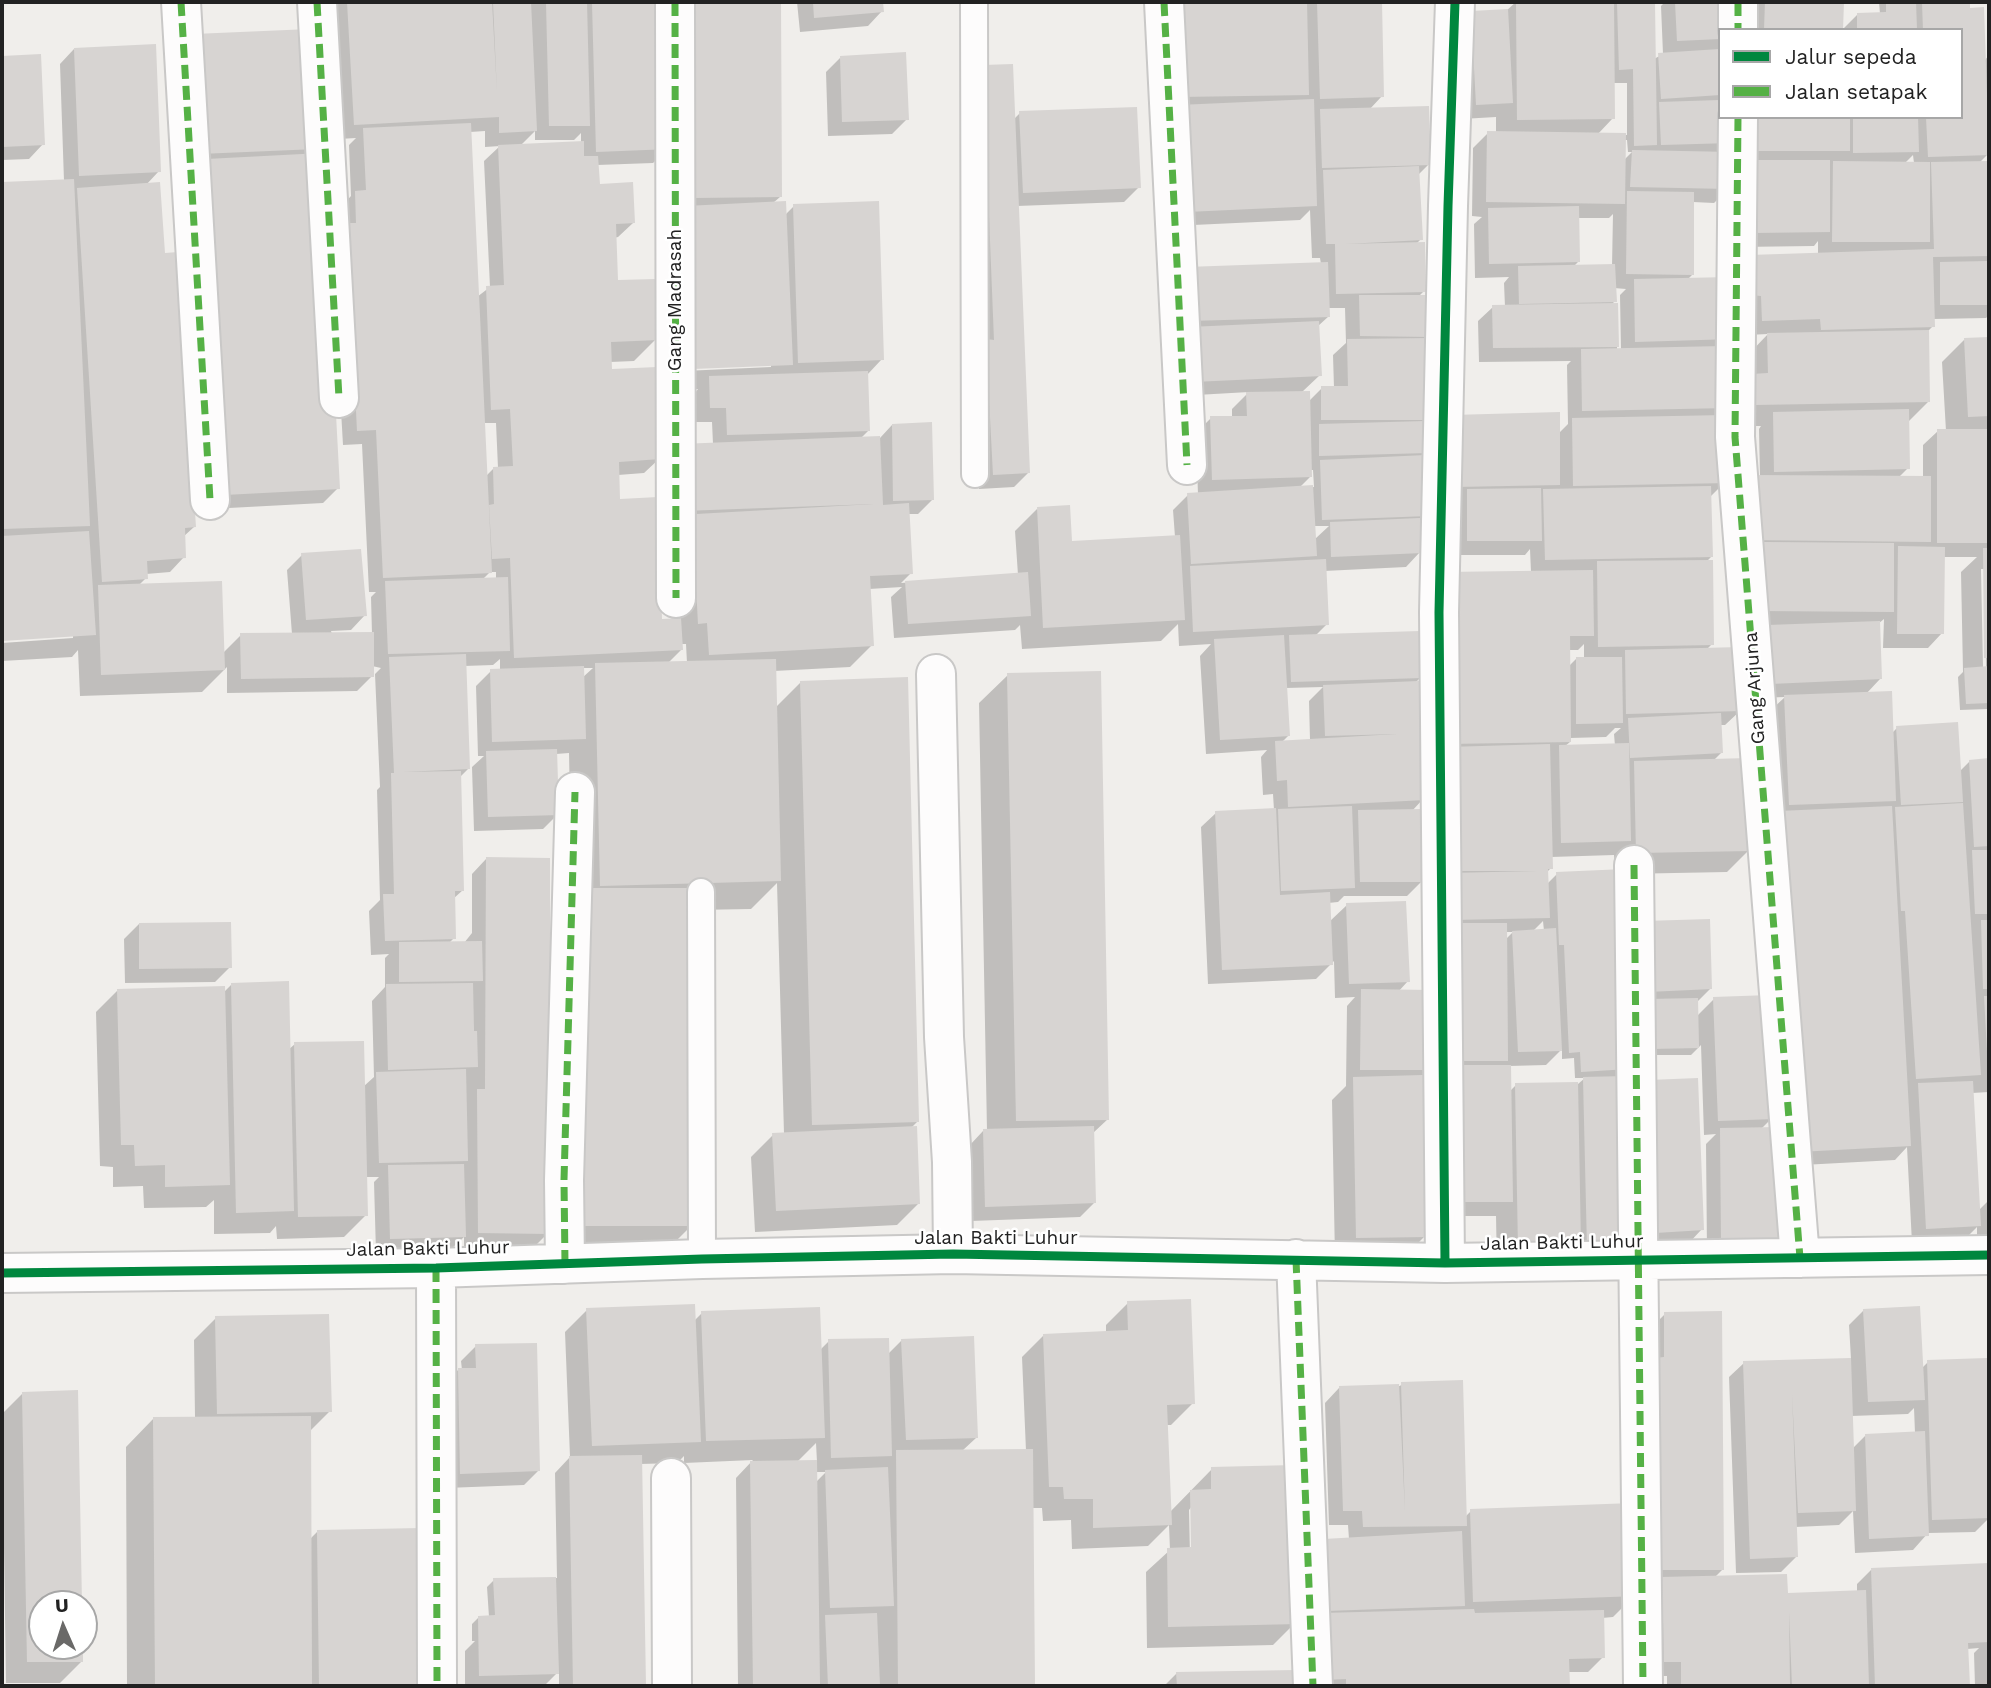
<!DOCTYPE html>
<style>
body{margin:0}
#map{position:relative;width:1991px;height:1688px;overflow:hidden;background:#f0eeeb;font-family:"Work Sans",sans-serif}
canvas{display:block}
.frame{position:absolute;inset:0;border:4px solid #222;pointer-events:none}
.legend{position:absolute;left:1718px;top:28px;width:245px;height:91px;box-sizing:border-box;background:#fff;border:2px solid #a7a7a7;margin:0;padding:9px 12px;list-style:none;font-size:21px;color:#222}
.legend li{display:flex;align-items:center;gap:14px;height:35px}
.legend b{width:35px;border:2px solid #a7a7a7}
.north{position:absolute;left:28px;top:1590px;width:70px;height:70px;box-sizing:border-box;background:#fff;border:2px solid #a7a7a7;border-radius:50%;rotate:357deg;font-size:19px;font-weight:700;line-height:28px;text-align:center;color:#222}
.north::after{content:'';display:block;margin:auto;width:24px;height:32px;background:#6a6968;clip-path:polygon(50% 0,100% 100%,50% 72%,0 100%)}
</style>
<div id="map">
<canvas width="1991" height="1688"></canvas>
<div class="frame"></div>
<ul class="legend">
<li><b style="height:9px;background:#00873e"></b>Jalur sepeda</li>
<li><b style="height:9px;background:#55b145"></b>Jalan setapak</li>
</ul>
<div class="north">U</div>
</div>
<script>
const g = document.querySelector('canvas').getContext('2d');
g.lineJoin = 'round';
function paint(path, color) {
  g.fillStyle = color;
  g.fill(path, 'evenodd');
}
function strokePath(path, color, width, dash) {
  g.strokeStyle = color;
  g.lineWidth = width;
  g.lineCap = dash ? 'butt' : 'round';
  g.setLineDash(dash || []);
  g.stroke(path);
}
function drawText(font, color, halo, rows, align = 'center') {
  g.font = font + ' "Work Sans",sans-serif';
  g.lineWidth = 5;
  g.setLineDash([]);
  g.textBaseline = 'middle';
  g.strokeStyle = halo;
  g.fillStyle = color;
  for (const [text, x, y, turn = 0] of rows) {
    g.save();
    g.translate(x, y);
    g.rotate((+turn || 0) * Math.PI / 180);
    g.textAlign = isNaN(turn) ? turn : align;
    if (halo) g.strokeText(text, 0, 0);
    g.fillText(text, 0, 0);
    g.restore();
  }
}
paint(new Path2D(`
 M333,2H779L780,197L773,203L785,215L794,206L882,359L867,375L869,430L860,439L880,438L892,425L933,499L918,514H908L911,573L901,583L1018,575L1015,531L1037,509L1070,543L1175,537L1173,510L1188,495H1198L1196,433L1211,418H1232V409L1249,392L1179,396L1172,284L1321,264L1320,258H1312L1310,210L1300,220L1172,226L1171,2H1380L1382,96L1369,110L1429,164L1418,175L1421,239L1416,244L1424,291L1419,296H1429L1425,453L1421,457L1426,515L1419,523L1420,552L1406,567L1324,571L1327,624L1315,636L1420,678L1415,683L1423,799L1412,811L1422,881L1407,896H1344L1338,902L1328,903L1329,922L1347,905L1408,981L1398,992L1429,1070L1421,1077L1425,1236L1403,1258L1335,1259L1332,1100L1346,1086L1347,1006L1355,997L1335,998L1334,961L1316,979L1208,984L1201,827L1216,813L1274,810L1273,794L1263,795L1261,757L1267,750L1206,754L1200,656L1211,644L1179,646L1178,624L1161,641L1022,649L1020,625L1015,630L894,638L891,597L902,587L869,589L872,645L850,667L774,671L775,708L801,682L918,1121L910,1129L919,1203L897,1225L755,1232L751,1157L773,1135L784,1134L777,883L751,909L694,910L692,1225L663,1254L553,1253L572,901L569,753L556,754L557,815L543,829L474,831L472,767L484,756H478L476,686L491,671H500V659L493,665L464,666L468,769L459,778L463,890L453,899L454,938L449,943H464L472,933V874L486,859L548,1233L533,1248L464,1247V1237L449,1251L376,1253L374,1182L379,1177H365L366,1215L344,1237L277,1239L276,1226L270,1233L214,1234V1200L206,1207L144,1208L143,1186L113,1187V1167L100,1166L96,1012L118,990L224,992L231,985L288,1050L295,1044L363,1087L374,1077L372,1001L385,987V958L389,954L371,955L369,911L380,900L377,790L380,787L375,674L381,668L372,666V676L357,691L227,693V667L202,692L80,696L78,650L72,657L2,661V643L73,638V635L2,639V184L64,181L60,64L74,49L159,171L146,185L164,255L194,527L183,537L184,557L170,572L146,574V578L139,585L223,653L241,635L292,634L287,570L302,555L365,615L351,630L331,631L332,634H372L371,597L376,592H369L362,444L343,445L337,341L331,342L338,488L323,503L210,509L185,168L309,31L341,207L351,196L349,145L356,138L339,139ZM485,131V147L500,146L484,161L490,287L477,297L470,132ZM535,131V140H574L581,133V143L520,146ZM671,146L672,390L698,389L695,393L696,422H712L713,444L656,499L619,501L618,475L644,473L659,459L610,370V362L634,361L656,339L616,280L614,238L618,237L633,223L598,186L597,165L653,163ZM1328,308H1345L1346,343L1333,355L1334,388H1322L1308,402L1302,392L1320,375L1317,327L1329,316ZM771,364V367L684,371V368ZM483,423H496L498,468H494L485,477ZM1310,470H1313L1314,487L1299,488L1310,477ZM1314,526H1329L1315,539ZM490,572H496V579H483ZM675,606L676,620L661,621L660,607ZM681,644H686L687,663H668L681,650ZM582,668H593L582,678ZM1323,687L1309,701L1310,740L1282,742L1289,735L1286,688Z
 M797,2H882V11L868,26L800,32Z
 M1516,2H1654V59L1663,54L1661,6L1665,2H1729L1720,30V48L1717,51L1720,50V117L1729,188L1714,203L1693,202L1692,275L1688,279L1729,278L1725,482L1710,497L1712,556L1706,562L1712,644L1706,650L1740,711L1725,725H1720L1721,753L1713,761L1749,850L1727,872L1623,874L1631,1247L1497,1269L1496,1216H1436L1434,763L1531,572L1530,549L1525,555H1453L1438,431L1558,434L1568,424L1567,365L1571,361L1479,362L1478,321L1493,307H1505L1504,283L1509,277L1475,278L1474,224L1482,217L1472,216L1473,148L1488,133H1496V117L1462,119L1457,27L1506,11ZM1613,83H1627V135H1597L1613,118ZM1624,140H1627L1628,152H1632L1624,160ZM1613,214L1612,266L1573,267L1578,262L1577,218H1609ZM1614,288L1626,289L1620,295L1621,350H1617V305H1611L1615,301ZM1584,644V659H1576L1568,667V650H1578ZM1615,728H1621L1614,734L1615,746L1564,747L1570,742V738L1606,737ZM1614,855L1615,871L1557,874L1547,884L1546,873L1551,868V857ZM1543,921L1544,931H1533ZM1505,932H1513L1505,940ZM1562,1049V1059L1574,1058L1575,1078H1585L1578,1084L1516,1085L1510,1091L1509,1066L1546,1065Z
 M1751,2H1842V30H1750Z
 M1879,2H1968V10L1985,60L1989,55V143L1988,154L1979,163L1989,162V315L1986,318L1933,319V326L1927,332L1929,401L1908,422V468L1899,477L1923,478V445L1938,431H1946L1942,362L1964,340L1989,339V724L1988,709L1960,710L1958,677L1963,672L1961,572L1977,557H1943L1942,633L1928,648H1883L1884,619L1878,624L1880,679L1866,694L1892,733L1897,728L1960,771L1970,761L1989,760V1092L1972,1093L1978,1211L1989,1200V1259H1977V1227L1964,1240L1912,1243L1907,1147L1895,1160L1784,1166L1770,711L1785,697L1756,698L1754,642L1771,625H1748L1760,477L1759,429L1761,426H1732L1746,357L1768,334L1747,335L1735,272L1818,255V241L1814,246L1738,247L1744,117H1961V30H1842L1857,15L1880,14ZM1913,155L1914,163H1905ZM1981,569H1985L1986,667H1983Z
 M40,56L43,144L29,159L2,160V58Z
 M840,58L907,119L892,134L828,136L826,72Z
 M969,81L1013,120L1020,113L1139,187L1124,202L1017,206L1028,473L1014,487L979,489L973,356Z
 M1008,675L1108,1119L1093,1133L1094,1203L1080,1217L971,1221L969,1146L983,1131H987L979,703Z
 M139,924L230,967L215,982L125,983L124,939Z
 M1630,938L1711,988L1696,1003L1697,1016L1714,999L1772,1118L1761,1129L1778,1238L1707,1253L1706,1144L1716,1134L1704,1135L1701,1045L1691,1055H1644Z
 M1635,1097L1702,1229L1688,1244L1641,1247Z
 M1128,1303L1193,1403L1171,1425H1166L1170,1512L1212,1469L1295,1623L1273,1645L1147,1648L1146,1572L1170,1550L1169,1525L1148,1546L1072,1549L1071,1520L1043,1521L1042,1508H1032L1033,1686H738L736,1478L753,1460L684,1463V1456L677,1463L640,1464L645,1686H559V1671L544,1686H465V1651L475,1641H472V1624L479,1617H489L487,1587L494,1580L557,1578L555,1473L570,1457L565,1332L587,1310L694,1321L702,1313L820,1350L829,1341L887,1355L902,1340L976,1438L962,1451H1026L1022,1357L1044,1335L1106,1333V1325ZM816,1443L817,1462H797ZM815,1472H826L816,1482ZM1192,1506L1193,1556H1190L1189,1510Z
 M1864,1310L1921,1369L1928,1362L1985,1363L1989,1359V1518L1975,1532L1928,1533L1913,1550L1855,1553L1853,1511L1839,1525L1795,1527L1796,1557L1781,1572L1736,1573L1729,1377L1744,1363L1851,1359L1849,1325ZM1914,1408L1915,1433L1866,1435L1852,1449L1851,1416L1908,1414Z
 M1665,1314L1723,1569L1714,1578L1786,1595L1857,1592V1584L1871,1570L1987,1565L1989,1686H1975L1974,1653L1979,1648L1967,1649L1968,1686H1667V1676H1650V1329Z
 M216,1318L330,1411L309,1432L310,1539L317,1532L422,1686H127L126,1447L154,1418H195L194,1340Z
 M476,1346L538,1471L524,1485L446,1488L444,1385L458,1370H462L461,1361Z
 M1402,1384L1465,1517L1471,1511L1635,1595L1613,1617L1602,1618L1603,1657L1588,1672H1568V1686H1309L1349,1539L1348,1525H1329L1325,1403L1339,1388L1400,1386Z
 M22,1394L80,1604H42V1646H81L82,1661L60,1683H6L2,1414Z
 M1295,1672V1686H1164L1177,1673Z`), '#0003');
paint(new Path2D(`
 M347,2H492L497,93L493,2H531L537,131L499,133V117L354,125Z
 M546,2H587L590,126H549Z
 M592,2H665L670,149L596,152Z
 M692,2H781L782,197L692,198Z
 M813,2H883L884,12L814,18Z
 M1176,2H1307L1309,95L1178,97Z
 M1317,2H1382L1384,97L1320,99Z
 M1516,2H1614L1615,119L1517,120Z
 M1617,2H1655L1657,145L1634,146L1633,69L1619,70Z
 M1675,2H1730L1720,30V39L1677,41Z
 M1765,2H1844L1843,30H1764Z
 M1886,2H1916L1917,30H1857V13L1886,12Z
 M1922,2H1970V8L1984,7L1989,155L1928,157L1926,117H1961V30H1923Z
 M1508,9L1513,103L1476,105L1471,11Z
 M310,29L316,149L199,154L194,34Z
 M156,44L161,172L79,176L74,48Z
 M1720,49V95L1661,99L1658,53Z
 M906,52L909,120L842,122L840,56Z
 M41,54L45,145L2,147V56Z
 M1013,64L1030,473L993,475L986,339L994,340L983,65Z
 M1314,99L1317,206L1186,212L1179,105Z
 M1720,100V117L1730,143L1661,145L1659,102Z
 M1429,106L1431,165L1322,168L1320,109Z
 M1137,107L1141,188L1023,193L1019,111Z
 M1758,117H1850V151H1758Z
 M1853,117H1918L1919,152L1853,153Z
 M471,123L492,573L383,578L376,430L357,431L347,223H356L355,191L366,190L363,128Z
 M1487,131L1626,133L1625,204L1486,202Z
 M584,141V156H598L600,184L633,182L635,223L616,224L618,280L656,279L658,340L611,342L612,369L657,367L660,459L619,462L620,499L658,497L662,619L681,618L683,650L514,658L510,558L492,559L489,505L494,504L493,467L513,466L510,409L491,410L486,286L504,285L498,145Z
 M1632,150L1731,152V189L1630,187Z
 M322,153L340,489L224,495L207,159Z
 M1752,160H1830V232L1752,233Z
 M1833,161L1930,162V242H1832Z
 M1989,161V256L1933,257L1935,327L1821,330L1820,319L1762,321L1761,296L1751,295L1749,255L1934,249L1931,162Z
 M1419,166L1423,240L1345,244L1425,242L1426,292L1336,294L1335,244H1326L1323,170Z
 M74,179L90,526L2,529V182Z
 M160,182L165,253L178,252L196,527L185,528L186,558L147,561L148,579L102,582L77,188Z
 M1627,191L1694,192V275L1626,274Z
 M786,201L793,365L693,369L686,206Z
 M879,201L884,360L798,363L793,204Z
 M1579,206L1580,262L1489,264L1488,208Z
 M1989,261V305H1940V262Z
 M1328,262L1330,317L1188,321L1186,267Z
 M1615,264L1617,302L1519,304L1518,266Z
 M1731,277L1732,339L1635,342L1634,279Z
 M1359,295H1431V337L1360,336Z
 M1618,303L1619,347L1493,348L1492,305Z
 M1319,321L1322,376L1193,382L1190,327Z
 M1929,330L1930,402L1753,405L1752,374L1768,373L1767,333Z
 M1989,337V416L1968,417L1964,338Z
 M1432,338L1433,420H1321V386H1348L1347,339Z
 M1725,346L1727,408L1582,411L1581,349Z
 M868,371L870,431L727,435L726,408H710L709,376Z
 M1310,391L1312,477L1212,480L1210,416H1247L1246,392Z
 M1909,409L1910,469L1774,472L1773,412Z
 M1560,412V485L1454,487L1452,415Z
 M1726,415L1727,483L1573,486L1572,418Z
 M1426,421L1427,453L1319,456V424Z
 M932,422L934,500L893,501L892,424Z
 M1937,429H1989V543H1937Z
 M880,436L883,505L909,503L913,574L870,576L874,646L709,655L707,623L698,624L696,585L683,586L679,515L874,504L682,511L680,444Z
 M1426,455L1428,516L1322,520L1320,460Z
 M1747,475L1931,476V542L1747,540Z
 M1313,485L1317,556L1191,564L1187,493Z
 M1711,486L1713,557L1545,560L1543,489Z
 M1541,488L1542,541H1467V489Z
 M1070,505L1072,541L1180,535L1185,620L1043,628L1037,507Z
 M1420,518L1422,553L1331,557L1330,522Z
 M89,531L96,635L2,641V536Z
 M1763,542L1894,543V612L1762,611Z
 M1898,546L1945,547L1944,634H1897Z
 M1983,548H1989V658H1984Z
 M361,549L367,616L306,620L301,553Z
 M1326,559L1329,625L1193,632L1190,566Z
 M1713,560L1714,645L1598,647L1597,561Z
 M1593,570L1594,636H1570L1571,742L1446,744L1444,572Z
 M1028,572L1031,616L908,624L905,581Z
 M508,577L510,651L388,654L385,581Z
 M222,581L225,670L101,675L98,585Z
 M1880,621L1882,679L1770,684L1768,625Z
 M1420,631L1422,678L1291,682L1289,635Z
 M374,632V677L241,679L240,633Z
 M1284,635L1290,736L1220,740L1214,639Z
 M1740,647L1741,711L1626,714L1625,650Z
 M466,654L470,769L402,772L461,771L464,891H455L456,939L385,941L383,894H394L391,773H394L389,657Z
 M1576,657H1622L1623,723L1576,724Z
 M776,659L781,881L600,886L595,663Z
 M584,666L586,739L492,742L490,669Z
 M1989,666V703L1966,704L1964,668Z
 M1101,671L1109,1120L1016,1121L1007,673Z
 M908,677L919,1122L812,1125L800,681Z
 M1419,681L1425,800L1288,807L1287,780L1277,781L1275,741L1397,734L1325,736L1323,685Z
 M1892,691L1896,801L1789,805L1784,695Z
 M1721,713L1723,753L1630,758L1628,718Z
 M1958,722L1963,802L1901,805L1896,726Z
 M1629,743L1631,841L1561,843L1559,745Z
 M1550,744L1553,869H1548L1550,918L1451,920L1449,873L1539,871H1450L1448,747Z
 M557,749L559,815L488,817L486,751Z
 M1749,758L1750,851L1636,853L1634,761Z
 M1989,758V846L1974,847L1969,760Z
 M1963,803L1981,1075L1916,1079L1905,911H1901L1895,807Z
 M1352,806L1355,888L1281,891L1278,809Z
 M1892,806L1911,1146L1798,1152L1779,811Z
 M1276,808L1280,895L1330,892L1333,965L1222,970L1215,811Z
 M1422,809L1424,882H1360L1358,810Z
 M1972,850H1989V914H1975Z
 M486,857L550,858V1234L478,1233L477,1089H485Z
 M1625,869L1628,1069L1581,1072L1580,1052L1569,1053L1564,945H1559L1556,872Z
 M583,888H696L693,1226H581Z
 M1406,901L1410,982L1349,984L1346,903Z
 M1710,919L1712,989L1647,992L1644,921Z
 M1981,920H1989V989H1983Z
 M231,922L232,968L139,969V923Z
 M1449,923H1507L1508,1061H1450Z
 M1556,928L1562,1051L1518,1052L1512,931Z
 M482,941L483,981L399,982V942Z
 M289,981L294,1211L236,1213L231,983Z
 M473,983L474,1031H477L478,1067L388,1070L386,984Z
 M225,986L230,1185L165,1187V1165L135,1166L134,1145H121L117,989Z
 M1361,989L1431,990L1430,1070H1360Z
 M1770,995L1774,1119L1718,1121L1713,997Z
 M1984,996H1989V1051H1987Z
 M1698,998L1699,1048L1650,1049L1649,999Z
 M364,1041L368,1216L298,1217L294,1042Z
 M1448,1065H1511L1513,1202H1450Z
 M466,1069L468,1161L379,1163L376,1072Z
 M1423,1075L1426,1237L1356,1238L1353,1077Z
 M1628,1076L1633,1247L1587,1248L1583,1077Z
 M1698,1078L1704,1230L1655,1233L1649,1080Z
 M1973,1081L1981,1226L1926,1229L1918,1083Z
 M1578,1082L1581,1247L1518,1248L1515,1083Z
 M917,1126L920,1204L776,1211L772,1133Z
 M1094,1126L1096,1203L985,1207L983,1129Z
 M1779,1127L1780,1239H1721L1720,1128Z
 M464,1164L466,1237L390,1239L388,1165Z
 M1191,1299L1195,1404L1167,1405L1172,1525L1093,1528V1499H1064L1063,1487H1049L1043,1334L1128,1330L1127,1301Z
 M695,1304L701,1442L592,1446L586,1308Z
 M1920,1306L1925,1400L1868,1402L1863,1309Z
 M820,1307L825,1438L706,1441L701,1311Z
 M1722,1311L1724,1570H1658L1655,1358L1664,1357V1312Z
 M329,1314L332,1412L217,1414L215,1316Z
 M974,1336L978,1438L906,1440L901,1339Z
 M889,1338L892,1456L831,1458L828,1339Z
 M537,1343L540,1471L460,1474L458,1368H476L475,1344Z
 M1851,1358L1856,1511L1798,1513L1792,1393L1798,1557L1750,1559L1743,1361Z
 M1987,1358L1989,1518L1932,1520L1927,1360Z
 M1463,1380L1467,1526L1363,1527L1362,1511H1343L1339,1386L1399,1384L1405,1513L1401,1382Z
 M78,1390L82,1604H42V1646H83V1662H27L22,1392Z
 M311,1416L312,1686H155L153,1417Z
 M1925,1431L1929,1536L1869,1539L1865,1434Z
 M1033,1449L1035,1686H898L896,1450Z
 M642,1455L646,1686H573L569,1456Z
 M817,1460L820,1686H753L750,1461Z
 M1294,1465L1297,1624L1168,1627L1167,1548L1191,1547L1190,1490L1211,1489V1467Z
 M888,1467L894,1606L830,1608L825,1470Z
 M1633,1503L1637,1596L1473,1602L1470,1509Z
 M421,1528L424,1686H319L317,1530Z
 M1462,1531L1465,1606L1326,1611L1324,1539Z
 M1989,1563V1642L1968,1643L1970,1686H1875L1871,1568Z
 M1787,1574L1788,1593L1866,1590L1869,1686H1792L1789,1611L1790,1686H1681V1662H1664L1662,1577Z
 M556,1577L559,1674L479,1676L478,1616L495,1615L493,1578Z
 M1474,1609L1475,1613L1604,1610L1605,1658L1569,1659L1570,1686H1346V1679L1323,1680L1322,1613Z
 M877,1613L880,1686H828L825,1615Z
 M1296,1670L1297,1686H1177L1176,1672Z`), '#d7d4d2');
const service = new Path2D(`
 M974,2L975,474
 M701,892L702,1259`);
const minor = new Path2D(`
 M181,2L210,500
 M317,2L339,398
 M675,2L676,598
 M1164,2L1187,465
 M1738,2V30
 M1738,117L1735,437L1800,1258
 M936,674L944,1037L952,1162L953,1254
 M1634,865L1643,1686
 M1296,1259L1313,1686
 M1445,1263L1439,612L1448,206L1455,2
 M565,1264L564,1180L575,792
 M436,1268L437,1686
 M2,1273L436,1268L702,1259L953,1254L1445,1263L1989,1255
 M671,1478L672,1686`);
strokePath(service, '#c9c8c7', 30);
strokePath(minor, '#c9c8c7', 42);
strokePath(service, '#fdfcfc', 26);
strokePath(minor, '#fdfcfc', 38);
strokePath(new Path2D(`
 M181,2L210,500
 M317,2L339,398
 M675,2L676,598
 M1164,2L1187,465
 M1738,2V30
 M1738,117L1735,437L1800,1258
 M1634,865L1643,1686
 M1296,1259L1313,1686
 M565,1264L564,1180L575,792
 M436,1268L437,1686`), '#55b145', 7, [14, 7]);
strokePath(new Path2D(`
 M1445,1263L1439,612L1448,206L1455,2
 M2,1273L436,1268L702,1259L953,1254L1445,1263L1989,1255`), '#00873e', 9);
drawText('19px', '#222', '#fff', [
 ["Gang Madrasah",675,300,-90],
 ["Gang Arjuna",1755,688,-94],
 ["Jalan Bakti Luhur",996,1238],
 ["Jalan Bakti Luhur",1562,1243,-1],
 ["Jalan Bakti Luhur",428,1249,-1]
]);
</script>
